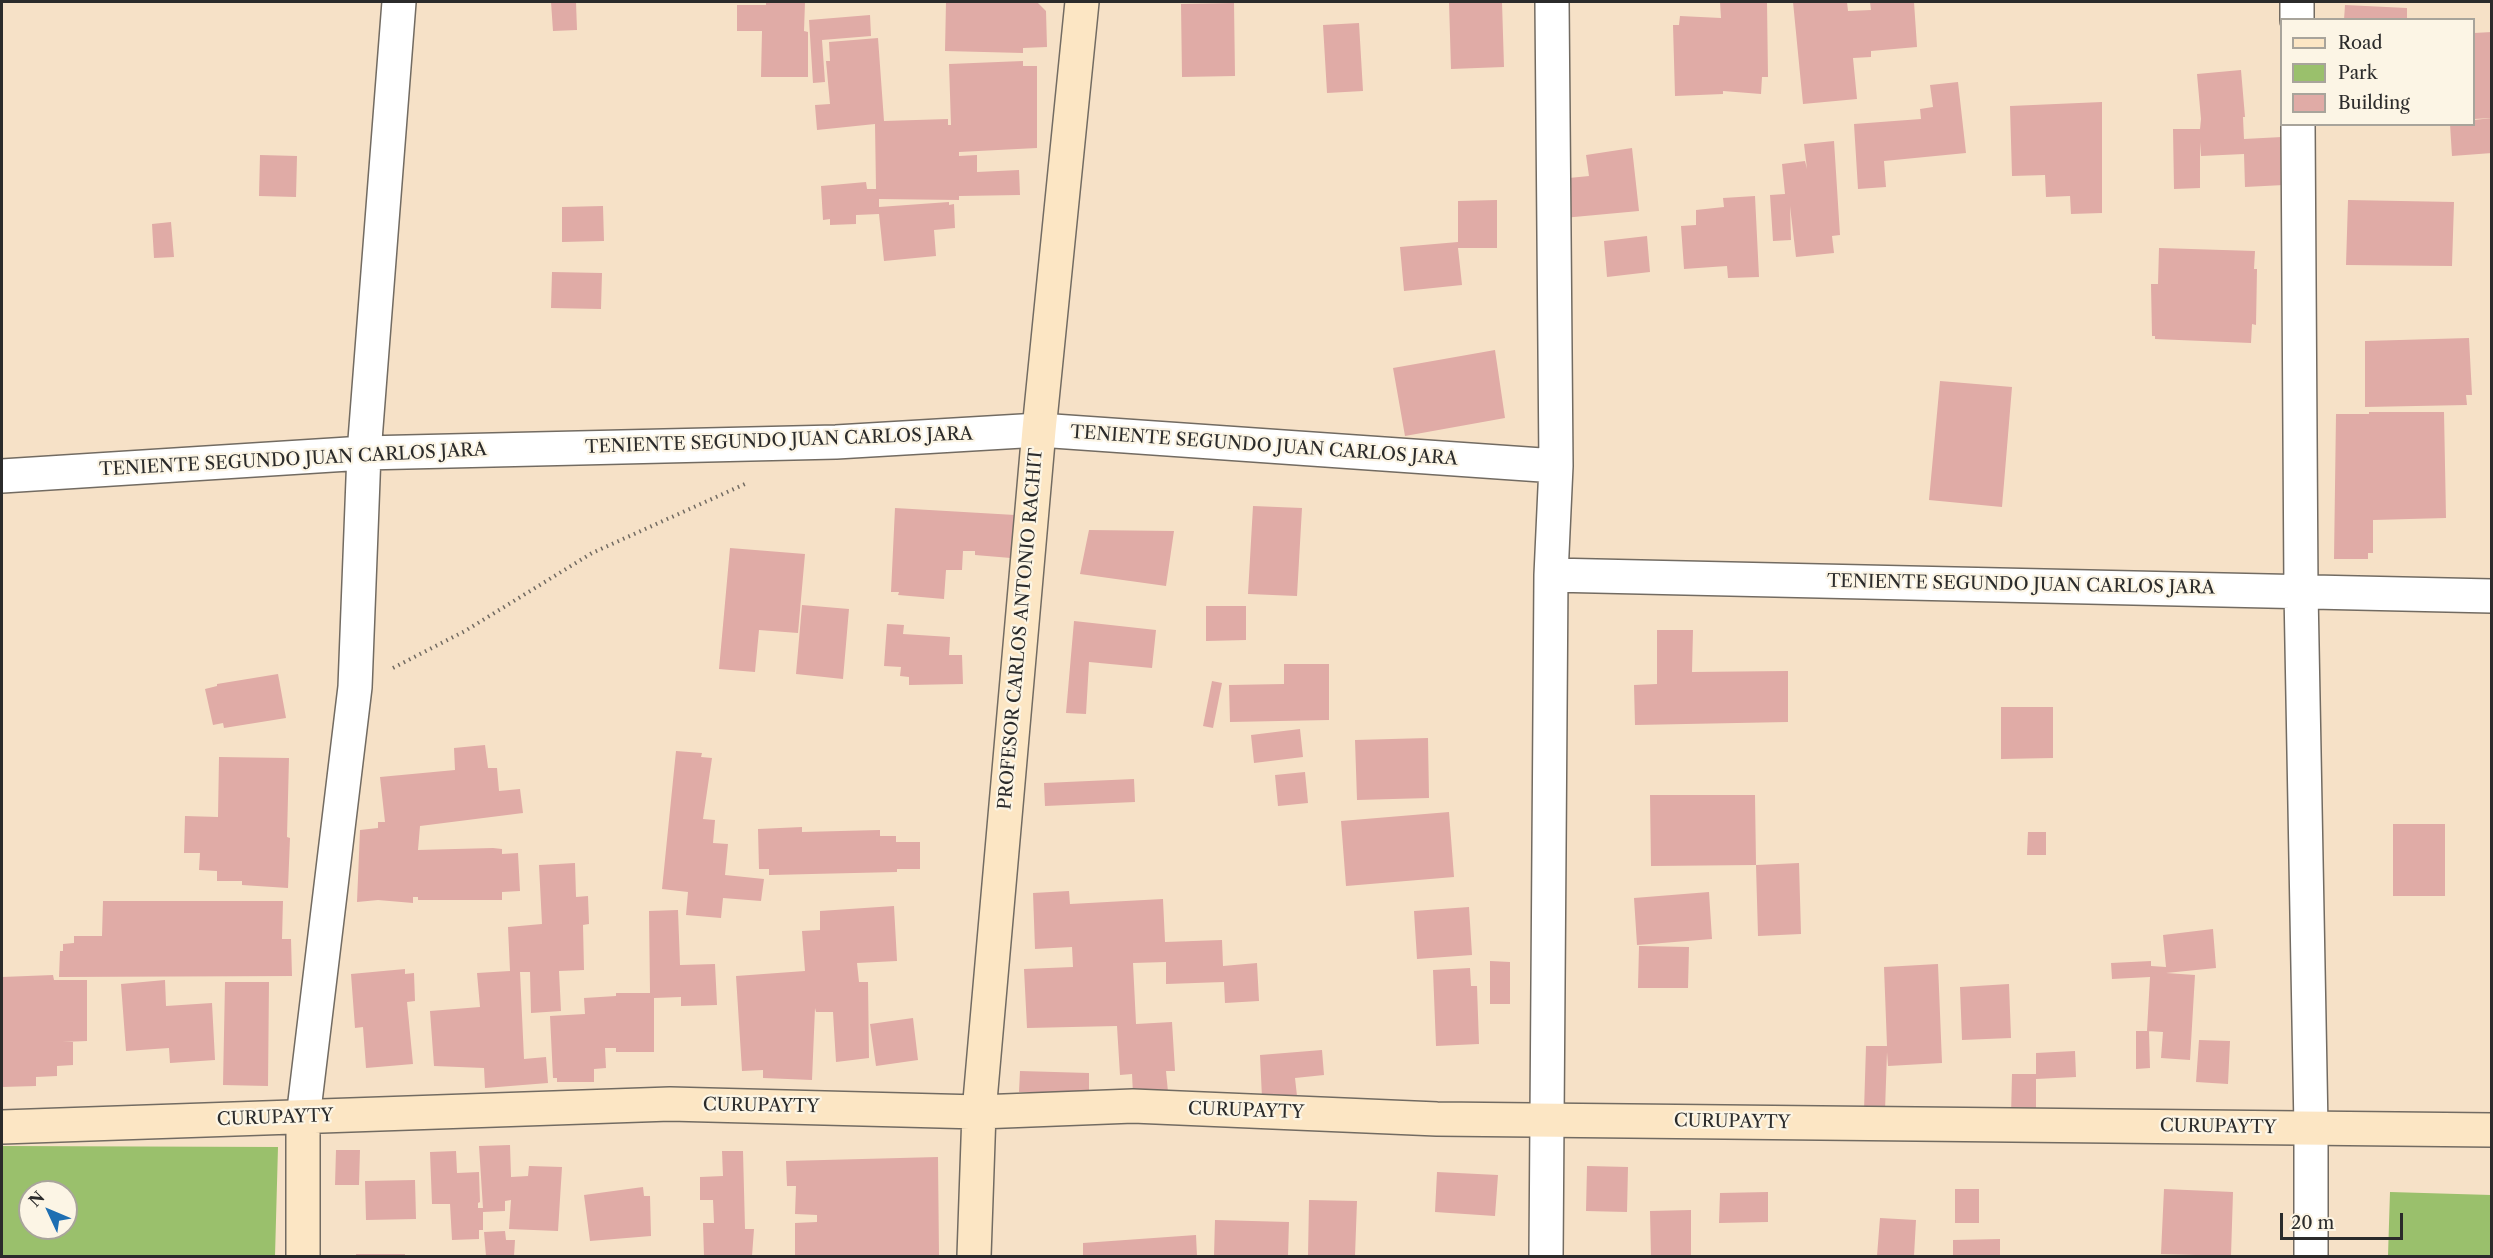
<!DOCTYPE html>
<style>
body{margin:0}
#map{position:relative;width:2493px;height:1258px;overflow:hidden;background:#f6e1c7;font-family:"Libre Caslon Text",serif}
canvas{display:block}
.frame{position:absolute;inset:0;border:3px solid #2b2b2b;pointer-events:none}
.legend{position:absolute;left:2280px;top:18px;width:195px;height:108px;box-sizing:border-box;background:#fcf5e5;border:2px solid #a8a49b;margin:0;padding:8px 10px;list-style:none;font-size:18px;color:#2b2b2b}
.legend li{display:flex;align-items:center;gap:12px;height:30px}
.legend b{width:30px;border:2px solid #a8a49b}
.north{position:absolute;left:18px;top:1180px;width:60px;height:60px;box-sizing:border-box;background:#fcf5e5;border:2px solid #a8a49b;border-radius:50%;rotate:314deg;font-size:16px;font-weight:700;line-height:24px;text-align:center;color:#2b2b2b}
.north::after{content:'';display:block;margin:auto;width:21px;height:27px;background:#1f6fb2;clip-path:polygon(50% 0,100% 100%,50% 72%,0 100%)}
.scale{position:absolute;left:2280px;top:1213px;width:123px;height:27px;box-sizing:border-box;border:3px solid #2b2b2b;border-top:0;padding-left:8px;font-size:18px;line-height:21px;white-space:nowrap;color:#2b2b2b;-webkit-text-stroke:4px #fcf5e5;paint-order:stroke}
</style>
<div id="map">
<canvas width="2493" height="1258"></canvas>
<div class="frame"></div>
<ul class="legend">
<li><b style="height:8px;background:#fce6c4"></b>Road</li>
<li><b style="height:16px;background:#9ac06c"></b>Park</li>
<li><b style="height:16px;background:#e0aba6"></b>Building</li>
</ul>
<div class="north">N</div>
<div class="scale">20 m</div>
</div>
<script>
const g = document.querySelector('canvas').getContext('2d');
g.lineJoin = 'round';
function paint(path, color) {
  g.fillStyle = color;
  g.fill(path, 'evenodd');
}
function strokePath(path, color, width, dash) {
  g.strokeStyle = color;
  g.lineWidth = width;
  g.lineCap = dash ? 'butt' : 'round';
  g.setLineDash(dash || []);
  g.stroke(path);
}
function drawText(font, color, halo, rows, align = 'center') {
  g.font = font + ' "Libre Caslon Text",serif';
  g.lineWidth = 4.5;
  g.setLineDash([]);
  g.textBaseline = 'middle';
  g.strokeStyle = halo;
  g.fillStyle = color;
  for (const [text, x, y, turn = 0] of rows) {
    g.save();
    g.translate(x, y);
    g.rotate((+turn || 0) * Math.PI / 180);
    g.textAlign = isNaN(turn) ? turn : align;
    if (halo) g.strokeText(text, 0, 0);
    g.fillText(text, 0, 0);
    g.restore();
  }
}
paint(new Path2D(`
 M2,1146L278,1147L275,1256H2ZM30,1192H66V1228H30Z
 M2390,1192L2491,1195V1256H2388Z`), '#9ac06c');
paint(new Path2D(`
 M551,2H576L577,30L553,31Z
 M766,2H805L804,31L808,32V77H761L762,31H737V5H766Z
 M946,2H1037L1046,11L1047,47L1023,48V53L945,51Z
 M1449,2H1502L1504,67L1451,69Z
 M1720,2H1767L1768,77H1762L1761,94L1723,91V94L1675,96L1673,25H1679L1680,16L1721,18Z
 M1793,2H1847L1848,11L1871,10L1870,2H1914L1917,47L1871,51V57L1853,58L1857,99L1803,104Z
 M1234,3L1235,76L1182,77L1181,4Z
 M2345,5L2407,8V20H2344Z
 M870,15L871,36L822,40L825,82L813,83L809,20Z
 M1359,23L1363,91L1327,93L1323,25Z
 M2492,32V118L2474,119V33Z
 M878,38L884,121L948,119V125H951L949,64L1023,61V66H1037V148L959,152V156L977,155V172L1019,170L1020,195L959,196V200L879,199V207L949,202V205L954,204L955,228L934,230L936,256L884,261L879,214L856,215V224L830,225V219L823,220L821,186L866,182L867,189H876L875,124L817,130L815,105L830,104L826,61H830L829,42Z
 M2241,70L2245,117H2243L2244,139L2282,137L2284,185L2245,187L2244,154L2201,156L2200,142V188L2174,189L2173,129H2200L2201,119L2197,74Z
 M1958,82L1966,153L1884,161L1886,187L1858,189L1854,124L1921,119L1920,109L1933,107L1930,85Z
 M2102,102V213L2071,214L2070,196L2046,197L2045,175L2012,176L2010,106Z
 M2492,118V153L2452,156L2450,124H2474V120Z
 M1834,141L1840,235L1832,236L1834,253L1796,257L1790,206L1791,240L1773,241L1770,195L1785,194L1782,164L1805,161L1807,169L1804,144Z
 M1632,148L1639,211L1563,218L1559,179L1589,176L1586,155Z
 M260,155L297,156L296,197L259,196Z
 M1755,196L1759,277L1728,278L1727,266L1684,269L1681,226L1696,225V210L1724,207L1723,198Z
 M1497,200V248H1458L1462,285L1404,291L1400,247L1458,242V201Z
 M2348,200L2454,202L2452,266L2346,265Z
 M603,206L604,241L562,242V207Z
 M171,222L174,257L154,258L152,224Z
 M1647,236L1650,272L1607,277L1604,241Z
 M2159,248L2255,251L2254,269H2257L2256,325L2252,324L2251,343L2155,339V336H2152L2151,284H2158Z
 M552,272L602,273L601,309L551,308Z
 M2469,338L2472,395H2466L2467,405L2365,407V341Z
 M1495,350L1505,418L1405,436L1393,368Z
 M1940,381L2012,387L2002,507L1929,500Z
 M2369,412H2444L2446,518L2373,520V553H2368V559H2334L2336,414H2369Z
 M1253,506L1302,508L1297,596L1248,594Z
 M895,508L1015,515L1011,558L975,555V551H963L962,570H946L944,599L898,595L899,592H891Z
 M1089,530L1174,531L1166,586L1080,574Z
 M730,548L805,554L798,633L759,630L755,672L719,669Z
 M802,605L849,609L843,679L796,674Z
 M1206,606H1246V640L1206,641Z
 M1074,621L1156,630L1152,668L1089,662L1086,714L1066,713Z
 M887,624L904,625L903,634L950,637L949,655H962L963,684L909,685V677L900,676L901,667L884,666Z
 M1657,630H1693L1692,672L1788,671V722L1635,725L1634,685L1657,684Z
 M1284,664H1329V720L1230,722L1229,685L1284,684Z
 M278,674L286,718L224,728L223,723L213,725L205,689L217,686V684Z
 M1212,681L1222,683L1213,728L1203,726Z
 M2001,707H2053V758L2001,759Z
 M1300,729L1303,757L1254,763L1251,735Z
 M1428,738L1429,798L1357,800L1355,740Z
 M485,745L488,768H497L499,791L520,789L523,813L420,826L418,850L493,848L502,849V854L518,853L520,891L502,892V900H418V897H413V903L378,900L357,902L360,830L378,828V822H385L380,777L455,770L454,748Z
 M676,751L702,753L701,757L712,758L703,819L715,820L713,843L728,844L725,875L764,879L761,901L723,898L721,918L686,915L688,892L662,889Z
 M219,757L289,758L287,837L290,838L288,888L242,885V881H217V871L199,870L200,853H184L185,816L218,817Z
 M1305,772L1308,803L1278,806L1275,775Z
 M1134,779L1135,802L1045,806L1044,783Z
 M1650,795H1755L1756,865L1651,866Z
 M1449,812L1454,877L1346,886L1341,821Z
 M2393,824H2445V896H2393Z
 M802,827V832L880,830V836H896V842H920V869H897V872L769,875V869H759L758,829Z
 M2028,832H2046V855H2027Z
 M575,863L576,897L588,896L589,924L583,925L584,970L559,971L561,1011L531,1013L530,972H520L524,1059L546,1057L548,1083L485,1088L484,1068L434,1066L430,1011L480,1007L477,973L510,971L508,927L542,924L539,865Z
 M1799,863L1801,934L1758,936L1756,865Z
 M1069,891L1070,904L1163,899L1165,942L1222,940L1223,966L1257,963L1259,1001L1225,1003L1224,982L1166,984V962L1133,963L1136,1024L1172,1022L1175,1071H1166L1168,1092L1133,1094L1132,1074L1120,1075L1117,1026L1027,1028L1024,969L1073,967L1072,947L1035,949L1033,893Z
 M1709,892L1712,939L1637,945L1634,898Z
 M103,901H283L282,939H291L292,976L59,977L60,951H63V944L74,943V936H102Z
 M894,906L897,961L857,963L859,982H868L869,1058L836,1062L833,1012H816L815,1008L812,1080L763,1078V1070L742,1071L736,976L805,971L802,931L820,930V911Z
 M1469,907L1472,955L1417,959L1414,911Z
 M678,910L680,965L715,964L717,1005L681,1006V997L654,998V1052H616V1048H605L606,1068L594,1069V1082H557V1078H553L550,1016L585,1014L584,998L616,996V993H650L649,911Z
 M2213,929L2216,968L2166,973L2195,975L2190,1060L2161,1058L2163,1032L2147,1031L2150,977L2112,979L2111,963L2151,961V966L2166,967L2163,935Z
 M1639,946L1689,947L1688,988H1638Z
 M1490,961L1510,962V1004H1490Z
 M1938,964L1942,1063L1888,1066L1887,1052L1885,1111H1864L1866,1046H1887L1884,967Z
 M1470,968L1471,986H1477L1479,1044L1436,1046L1433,970Z
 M405,969V974L414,973L415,1001L407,1002L413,1064L366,1068L363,1027L355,1028L351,974Z
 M53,975L54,980H87V1041L62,1042H73V1065L57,1066V1076L36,1077V1086L2,1087V977Z
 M165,980L166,1006L212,1003L215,1060L170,1063L169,1048L126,1051L121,984Z
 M225,982H269L268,1086L223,1085Z
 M2009,984L2011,1038L1962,1040L1960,987Z
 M913,1018L918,1060L876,1066L870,1024Z
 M2136,1031H2149L2150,1068L2136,1069Z
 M2199,1040L2230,1041L2228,1084L2196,1082Z
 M1322,1050L1324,1075L1295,1078L1297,1096L1262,1098L1260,1055Z
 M2075,1051L2076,1077L2036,1079V1118L2011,1117L2012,1074H2036V1053Z
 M1020,1071L1089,1073V1094L1019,1092Z
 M510,1145L511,1177L528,1176L529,1166L562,1167L558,1231L509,1229L511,1200L505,1201V1211L483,1212V1230H479V1239L452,1240L450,1204H432L430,1152L456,1151L457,1173L479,1172L480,1202L478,1203V1208H483L479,1146Z
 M336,1150H360L359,1185H335Z
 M722,1151H743L745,1229H754L752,1256H704L703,1223H714L713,1200H700V1177L723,1176Z
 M938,1157L939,1256H795V1223L817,1222V1215L795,1214L796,1186H787L786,1161Z
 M1587,1166L1628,1167L1627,1212L1586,1211Z
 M1437,1172L1498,1175L1495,1216L1435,1212Z
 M415,1180L416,1219L366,1220L365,1181Z
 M643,1187L644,1196H650L651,1236L590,1241L584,1195Z
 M1955,1189H1979V1223H1955Z
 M2164,1189L2233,1192L2231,1256L2161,1254Z
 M1768,1192V1222L1719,1223L1720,1193Z
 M1309,1200L1357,1201L1355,1256H1308Z
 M1691,1210V1256H1651L1650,1211Z
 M1880,1218L1916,1220L1914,1256H1877Z
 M1215,1220L1289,1222L1288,1256H1214Z
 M505,1231L506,1240H515L514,1256H486L484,1232Z
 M1196,1235L1197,1256H1083V1243Z
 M2000,1239V1256H1953V1240Z
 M356,1254H405V1256H356Z`), '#e0aba6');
const street = new Path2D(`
 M2297,2V20
 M2298,124L2301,591L2311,1128V1256
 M2,476L364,453L836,442L1039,430L1556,466
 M1551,575L2492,596
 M303,1118L355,687L364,453L399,2
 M1546,1256L1551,575L1556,466L1552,2`);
const secondary = new Path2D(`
 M2,1127L670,1104L979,1112L1133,1106L1437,1119L2492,1130
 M303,1256V1118
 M974,1256L979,1112L1039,430L1082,2`);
strokePath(street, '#726b62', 36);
strokePath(secondary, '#726b62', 36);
strokePath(new Path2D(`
 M393,668L465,631L592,553L745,484`), '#726b62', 4, [1.5, 4.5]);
strokePath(street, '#fff', 33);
strokePath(secondary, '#fce6c4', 33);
drawText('18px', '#2b2b2b', '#fcf5e5', [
 ["TENIENTE SEGUNDO JUAN CARLOS JARA",779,441,-2],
 ["TENIENTE SEGUNDO JUAN CARLOS JARA",1264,446,4],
 ["TENIENTE SEGUNDO JUAN CARLOS JARA",293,460,-3],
 ["TENIENTE SEGUNDO JUAN CARLOS JARA",2021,585,1],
 ["PROFESOR CARLOS ANTONIO RACHIT",1021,629,-85],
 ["CURUPAYTY",761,1106,1],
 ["CURUPAYTY",1246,1111,2],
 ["CURUPAYTY",275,1118,-2],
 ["CURUPAYTY",1732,1122,1],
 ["CURUPAYTY",2218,1127,1]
]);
</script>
